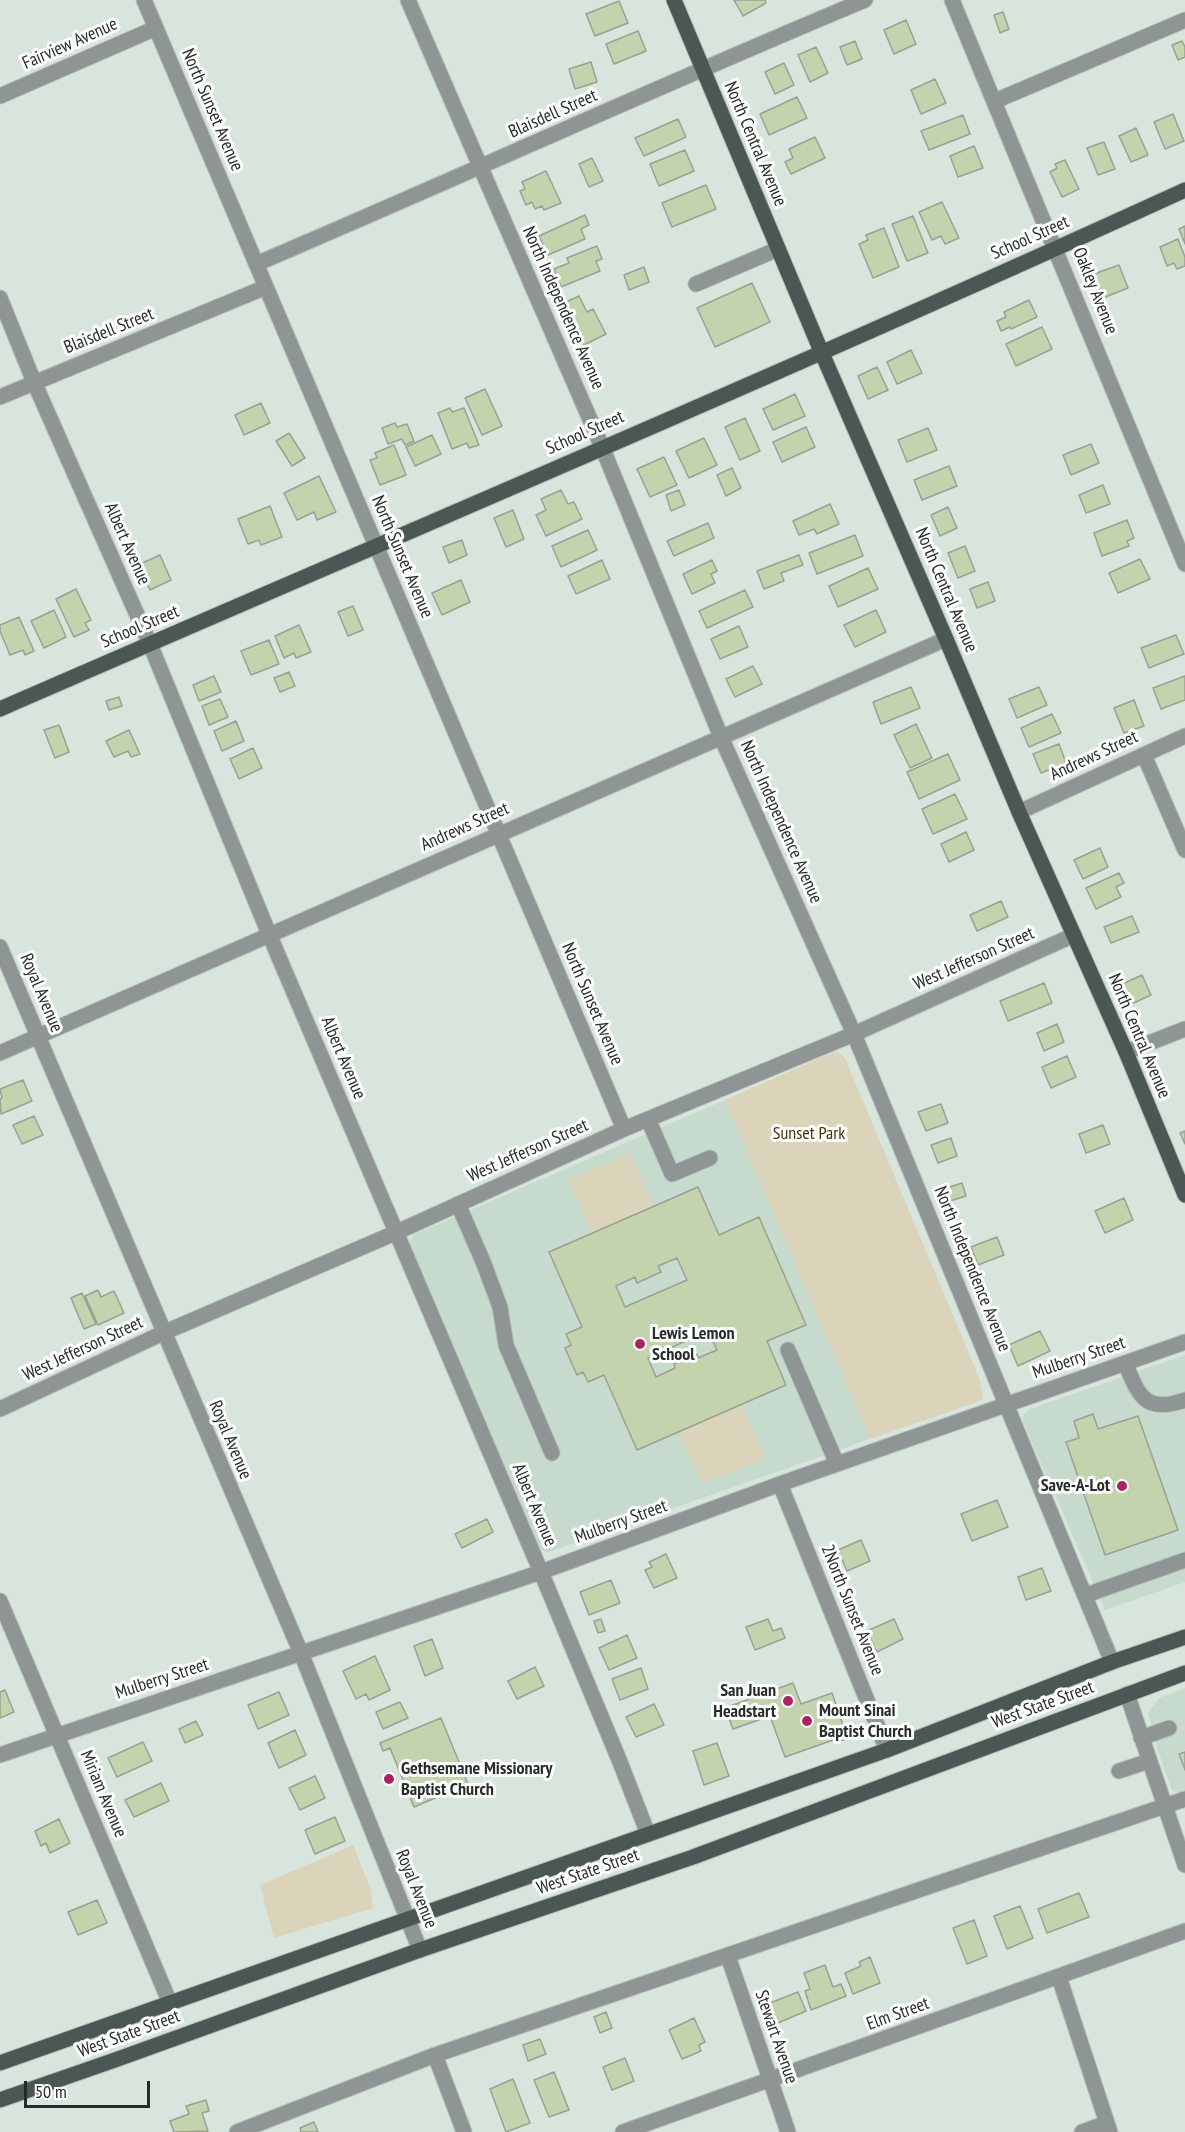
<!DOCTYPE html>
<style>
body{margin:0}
#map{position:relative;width:1185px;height:2132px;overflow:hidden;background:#d8e5dd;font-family:"PT Sans Narrow",sans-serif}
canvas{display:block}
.scale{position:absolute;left:24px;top:2081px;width:126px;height:27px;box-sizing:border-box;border:3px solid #272c29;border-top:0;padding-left:8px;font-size:18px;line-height:21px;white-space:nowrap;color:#272c29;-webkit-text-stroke:4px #fff;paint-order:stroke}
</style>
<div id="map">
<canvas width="1185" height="2132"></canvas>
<div class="scale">50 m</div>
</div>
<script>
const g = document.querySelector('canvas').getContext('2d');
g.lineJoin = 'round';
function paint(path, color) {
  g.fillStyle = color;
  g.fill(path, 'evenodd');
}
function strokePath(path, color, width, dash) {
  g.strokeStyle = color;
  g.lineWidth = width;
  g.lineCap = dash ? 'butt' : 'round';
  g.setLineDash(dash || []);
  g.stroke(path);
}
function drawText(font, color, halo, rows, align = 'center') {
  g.font = font + ' "PT Sans Narrow",sans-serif';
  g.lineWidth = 6;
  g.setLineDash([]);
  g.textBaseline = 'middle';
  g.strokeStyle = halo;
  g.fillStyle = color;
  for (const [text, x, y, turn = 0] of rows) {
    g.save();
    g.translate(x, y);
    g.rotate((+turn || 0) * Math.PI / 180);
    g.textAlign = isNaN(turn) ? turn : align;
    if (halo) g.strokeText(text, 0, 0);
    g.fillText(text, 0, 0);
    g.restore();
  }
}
paint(new Path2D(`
 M725,1100L870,1439L549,1552L543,1551L536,1544L409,1249L410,1241L415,1234Z
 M1185,1355V1582L1105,1610L1022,1419L1024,1414L1030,1409Z
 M1185,1688V1791L1180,1793L1172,1790L1157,1748L1148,1713L1159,1698Z`), '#c6dacd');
paint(new Path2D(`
 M839,1052L845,1058L979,1377L983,1396L980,1401L870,1439L725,1100L831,1053Z
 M630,1153L654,1206L592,1233L569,1180Z
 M741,1405L766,1459L702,1483L679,1432Z
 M353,1845L371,1890L373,1908L274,1938L260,1885Z`), '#dbd4bb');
const building = new Path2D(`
 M734,0H765L766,3L743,16Z
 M619,1L628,23L595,36L586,14Z
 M1003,12L1009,29L1000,33L994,15Z
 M906,20L916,44L894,54L884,30Z
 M638,31L646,51L614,64L606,44Z
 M855,41L862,59L847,65L840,47Z
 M1182,41L1185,47V57L1178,60L1172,45Z
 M816,47L828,73L810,82L798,55Z
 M591,62L597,82L575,89L569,69Z
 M784,63L794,85L775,94L765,72Z
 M935,79L946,103L921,114L911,90Z
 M797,97L807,118L769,135L760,114Z
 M1173,114L1184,141L1165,149L1154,122Z
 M963,115L970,134L929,150L921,131Z
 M678,119L686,137L644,156L635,138Z
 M1136,128L1148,155L1131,162L1119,136Z
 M815,137L825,158L791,174L785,162L793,158L789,149Z
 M1104,142L1115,169L1098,175L1087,148Z
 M974,146L983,168L958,177L950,156Z
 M685,150L694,171L659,186L650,164Z
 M592,158L603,181L589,187L579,164Z
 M1065,160L1079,189L1062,197L1050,172L1057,168L1055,164Z
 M546,171L561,203L544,210L542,206L535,209L532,202L526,205L520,191L525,189L522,182Z
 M706,185L716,209L672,227L662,203Z
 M942,202L959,238L945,244L941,236L932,240L919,212Z
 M585,215L589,225L581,229L585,239L548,255L539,236Z
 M913,216L928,253L907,261L892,224Z
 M1185,226V244L1179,229Z
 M884,228L899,267L873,278L859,244L868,240L866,235Z
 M1178,239L1185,257V266L1177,269L1174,263L1167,266L1160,247Z
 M597,246L602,259L596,261L600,271L561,287L554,269L569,263L567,258Z
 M1119,265L1128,288L1103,298L1094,274Z
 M644,267L649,282L629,290L624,275Z
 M752,283L770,322L715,347L697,308Z
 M579,296L587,312L593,309L606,334L580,347L567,321L573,318L566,302Z
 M1029,300L1037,317L1011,329L1010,327L1001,331L997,321L1006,317L1004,312Z
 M1042,327L1052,349L1016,366L1006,344Z
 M911,350L922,373L897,384L887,362Z
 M877,367L888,390L868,399L858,376Z
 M485,389L502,426L482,435L465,398Z
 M795,394L805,416L773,430L763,409Z
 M261,403L270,423L244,435L235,415Z
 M450,408L452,412L464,408L479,445L469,448L467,443L452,449L438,413Z
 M745,418L760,451L740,460L725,427Z
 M395,423L397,427L407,424L414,441L405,445L402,439L388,444L382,428Z
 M806,427L815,447L782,462L773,442Z
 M928,428L937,450L907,462L898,440Z
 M289,433L305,458L292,466L276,441Z
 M432,435L441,454L415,466L406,447Z
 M704,438L717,465L689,478L676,451Z
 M1091,444L1099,463L1071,475L1063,455Z
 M394,445L406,475L380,485L370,460L377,458L375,453Z
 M664,457L677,485L650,497L637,469Z
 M949,466L957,486L922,500L914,480Z
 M732,468L741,488L726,496L717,475Z
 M319,476L336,512L317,520L314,512L297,520L284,493Z
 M1103,485L1110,504L1086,513L1079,495Z
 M561,490L568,504L574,502L582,519L546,536L536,515L546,510L541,499Z
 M679,490L685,505L671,511L666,495Z
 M830,504L839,524L817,534L814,529L799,535L793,521Z
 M270,506L282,537L261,545L259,540L248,544L238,519Z
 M948,507L957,528L940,536L931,515Z
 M513,510L524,539L506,547L494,518Z
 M1127,520L1134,538L1127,541L1129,546L1102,556L1094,533Z
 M708,523L714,538L674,556L667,541Z
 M588,530L597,550L561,567L552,546Z
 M855,535L863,556L817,574L809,553Z
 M462,540L467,555L449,563L443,547Z
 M965,546L975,571L958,578L948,553Z
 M160,555L171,580L150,590L138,565Z
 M799,555L803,565L781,573L784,581L764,589L757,571Z
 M1140,559L1150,579L1118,593L1109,573Z
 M602,560L610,579L576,594L568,576Z
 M712,560L717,571L711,574L715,583L692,594L683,574Z
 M868,568L878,589L838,607L829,586Z
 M461,580L470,602L442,615L432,593Z
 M988,582L995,601L977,608L970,589Z
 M76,589L91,620L85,623L89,630L74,637L56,599Z
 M745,590L753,607L707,628L699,611Z
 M353,606L363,630L348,636L338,612Z
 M54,610L66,637L44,648L31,621Z
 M876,610L886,632L855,647L844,625Z
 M19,617L34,651L25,655L23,650L10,655L0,631V625Z
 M299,625L311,652L296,658L294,653L284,658L275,636Z
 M739,626L748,647L720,659L711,639Z
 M1176,635L1184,654L1149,668L1141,648Z
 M269,640L279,664L251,675L241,651Z
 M753,666L762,684L735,697L726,679Z
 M289,672L295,686L280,692L274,678Z
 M214,676L221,692L199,701L193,685Z
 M1185,676V700L1161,709L1153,688Z
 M911,687L920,708L881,724L873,702Z
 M1039,687L1047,705L1017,718L1009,699Z
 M119,697L122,706L109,710L106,701Z
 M220,699L228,717L209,725L202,706Z
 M1134,700L1144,726L1124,733L1114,708Z
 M1052,714L1061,733L1029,747L1021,728Z
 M236,721L244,741L222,751L214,731Z
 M916,724L932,758L910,768L894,735Z
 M59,725L69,752L55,758L44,730Z
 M129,730L140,754L131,757L128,751L114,757L106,741Z
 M1059,744L1066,763L1041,773L1033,754Z
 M253,748L262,768L239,779L230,759Z
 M948,754L960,780L919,799L907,772Z
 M955,794L967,819L933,834L922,809Z
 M966,832L974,850L949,862L941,844Z
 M1100,848L1108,867L1083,879L1074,860Z
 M1119,873L1124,883L1116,887L1121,897L1096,909L1086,888Z
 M1001,901L1008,917L977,931L970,915Z
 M1132,916L1139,932L1111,943L1104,927Z
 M1142,975L1151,995L1127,1006L1118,986Z
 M1044,983L1052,1003L1008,1021L1000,1001Z
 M1057,1024L1064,1042L1044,1051L1037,1033Z
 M1067,1056L1076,1077L1051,1088L1042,1067Z
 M23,1080L32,1101L1,1114L0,1099L2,1098L0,1089Z
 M941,1104L948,1123L926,1131L918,1112Z
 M34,1116L43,1135L22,1144L13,1125Z
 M1103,1125L1110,1144L1086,1153L1079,1134Z
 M1185,1131V1144L1180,1133Z
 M951,1138L957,1156L938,1163L931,1145Z
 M962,1183L966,1196L950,1201L946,1188Z
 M698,1187L719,1235L759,1217L806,1325L767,1341L786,1385L637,1450L604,1375L588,1382L583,1372L577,1375L565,1348L571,1345L566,1334L582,1327L549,1252ZM677,1258L687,1280L625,1307L616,1286L635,1277L637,1283L661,1272L658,1266ZM708,1331L717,1350L698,1358L697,1354L674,1364L675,1368L656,1377L648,1358Z
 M1124,1198L1133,1220L1105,1233L1095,1211Z
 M997,1237L1004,1255L978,1265L971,1247Z
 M98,1290L101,1297L114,1291L124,1313L98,1325L85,1296Z
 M82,1293L96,1324L84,1329L71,1298Z
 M1040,1331L1050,1351L1018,1366L1009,1345Z
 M1093,1414L1098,1429L1138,1416L1178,1530L1105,1555L1066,1442L1079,1438L1074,1421Z
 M997,1500L1008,1527L972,1541L961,1514Z
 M487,1519L493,1532L462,1548L455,1534Z
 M861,1540L870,1561L847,1571L838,1550Z
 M666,1554L677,1578L654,1588L645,1570L652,1567L649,1562Z
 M1042,1568L1051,1591L1026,1600L1018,1577Z
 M611,1580L620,1603L589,1615L580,1592Z
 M601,1619L605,1631L598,1633L594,1621Z
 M768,1619L773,1631L781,1628L785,1638L755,1650L746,1627Z
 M894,1619L903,1639L877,1652L867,1631Z
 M627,1635L637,1658L609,1670L599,1648Z
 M432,1639L443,1668L425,1676L414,1646Z
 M375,1656L390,1690L369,1700L366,1694L356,1699L343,1671Z
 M535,1667L544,1686L517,1699L508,1681Z
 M641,1668L648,1689L620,1700L612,1679Z
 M793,1683L801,1704L832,1693L844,1728L847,1727L851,1737L840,1741L839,1738L785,1757L770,1716L733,1729L725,1708Z
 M5,1690L14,1712L0,1718V1692Z
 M279,1692L289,1715L258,1729L248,1705Z
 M400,1702L408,1718L383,1729L376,1712Z
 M654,1704L664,1725L636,1737L626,1717Z
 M441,1718L468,1784L414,1807L390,1748L383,1751L380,1743Z
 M196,1721L203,1735L185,1743L179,1729Z
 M295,1730L306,1755L279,1768L268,1743Z
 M143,1742L152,1761L117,1777L108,1758Z
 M717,1743L729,1776L704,1785L693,1751Z
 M1185,1752V1770L1179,1754Z
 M315,1776L325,1798L300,1810L289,1788Z
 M161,1783L169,1801L134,1817L125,1800Z
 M335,1817L345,1841L315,1854L305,1830Z
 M59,1819L70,1843L50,1853L46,1843L41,1846L35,1831Z
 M1079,1893L1089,1917L1047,1933L1038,1909Z
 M97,1900L107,1923L78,1935L68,1912Z
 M1020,1906L1033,1938L1007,1949L994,1916Z
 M974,1920L987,1956L967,1964L953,1928Z
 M870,1957L880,1983L853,1994L845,1973L861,1966L859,1962Z
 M825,1965L833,1987L841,1984L846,1996L811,2010L805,1991L810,1989L804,1973Z
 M798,1992L806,2011L778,2023L770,2003Z
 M606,2012L612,2028L600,2033L594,2017Z
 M694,2018L705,2042L699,2045L701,2051L682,2059L669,2030Z
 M540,2039L546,2054L528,2061L523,2045Z
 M625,2058L634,2081L612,2090L603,2067Z
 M554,2072L569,2110L549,2117L534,2080Z
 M513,2079L530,2123L506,2132L490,2089Z
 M206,2100L209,2111L202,2113L208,2131L174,2132L170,2121L189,2114L186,2106Z
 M314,2122L318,2132H301L300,2128Z`);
paint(building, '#c3d3ae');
strokePath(building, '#9ba094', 1.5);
const minor = new Path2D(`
 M144,0L624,1129
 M408,0L602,447L721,737L854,1034L1112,1662
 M952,0L1185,564
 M0,96L156,28
 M995,101L1185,20
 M256,264C460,177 661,85 865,0
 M696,284L778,249
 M0,298L34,382L150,644L269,934L541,1572L620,1762L648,1834
 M0,397L266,287
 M1144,755L1185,850
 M1019,812L1185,736
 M0,947L301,1653L420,1950
 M1126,1052L1185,1029
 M0,1053L946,639
 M648,1119L672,1174L710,1158
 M458,1204L484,1264L500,1307L506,1345L552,1453
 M788,1350L837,1464
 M1125,1363C1139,1396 1145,1414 1185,1400
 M0,1409L163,1333L395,1233L624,1129L854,1034L1074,935
 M780,1484L887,1750
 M1086,1595L1185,1560
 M0,1601L170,2003
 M1127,1694L1185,1865
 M1141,1738L1169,1728
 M0,1755L541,1572L780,1484L1185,1342
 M1119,1771L1149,1761
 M728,1956L788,2132
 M1059,1977L1107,2123
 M435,2055L464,2132
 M237,2132L435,2055L1185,1799
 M623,2132L1185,1931
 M1082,2132L1107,2123L1110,2132`);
const major = new Path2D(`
 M674,0L821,351L946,639L1019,812L1126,1052L1185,1195
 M0,709C395,537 793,369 1185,190
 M0,2063L887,1750L1112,1662L1185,1637
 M0,2100L115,2060L420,1950L693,1857L1185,1673`);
strokePath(minor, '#b5c0b9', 17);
strokePath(major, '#b5c0b9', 17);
strokePath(minor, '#8e9594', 15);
strokePath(major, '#4b5755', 15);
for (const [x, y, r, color] of [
 [640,1344,6,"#ae2261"],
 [1122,1486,6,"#ae2261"],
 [788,1701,6,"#ae2261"],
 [807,1721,6,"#ae2261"],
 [389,1779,6,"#ae2261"]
]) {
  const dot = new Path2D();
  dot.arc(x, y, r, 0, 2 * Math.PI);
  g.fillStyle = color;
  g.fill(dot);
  strokePath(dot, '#fff', 2);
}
drawText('18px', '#272c29', '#fff', [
 ["Fairview Avenue",70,44,-24],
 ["North Sunset Avenue",212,110,67],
 ["Blaisdell Street",553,114,-24],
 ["North Central Avenue",755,144,67],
 ["School Street",1030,238,-24],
 ["Oakley Avenue",1095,291,68],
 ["North Independence Avenue",563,308,66],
 ["Blaisdell Street",109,331,-22],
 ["School Street",585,433,-24],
 ["Albert Avenue",127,544,66],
 ["North Sunset Avenue",402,557,67],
 ["North Central Avenue",946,590,67],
 ["School Street",140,627,-23],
 ["Andrews Street",1094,756,-25],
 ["North Independence Avenue",781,822,66],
 ["Andrews Street",465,827,-24],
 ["West Jefferson Street",974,959,-24],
 ["Royal Avenue",41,993,67],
 ["North Sunset Avenue",592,1004,67],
 ["North Central Avenue",1139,1036,67],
 ["Albert Avenue",343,1058,67],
 ["West Jefferson Street",528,1151,-24],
 ["North Independence Avenue",972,1269,68],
 ["West Jefferson Street",83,1349,-25],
 ["Mulberry Street",1079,1358,-19],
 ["Royal Avenue",230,1440,67],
 ["Albert Avenue",534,1505,67],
 ["Mulberry Street",621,1522,-20],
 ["2North Sunset Avenue",852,1610,68],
 ["Mulberry Street",162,1679,-18],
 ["West State Street",1043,1705,-20],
 ["Miriam Avenue",103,1794,67],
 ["West State Street",588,1872,-19],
 ["Royal Avenue",416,1889,68],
 ["Elm Street",898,2014,-20],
 ["West State Street",129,2034,-20],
 ["Stewart Avenue",776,2037,71]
]);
drawText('18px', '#423603', '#fff', [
 ["Sunset Park",809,1134]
]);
drawText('bold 18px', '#272c29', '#fff', [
 ["Lewis Lemon",652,1334],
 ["School",652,1355],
 ["Save-A-Lot",1110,1486,"right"],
 ["San Juan",776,1691,"right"],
 ["Headstart",776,1712,"right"],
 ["Mount Sinai",819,1711],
 ["Baptist Church",819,1732],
 ["Gethsemane Missionary",401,1769],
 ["Baptist Church",401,1790]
], 'left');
</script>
